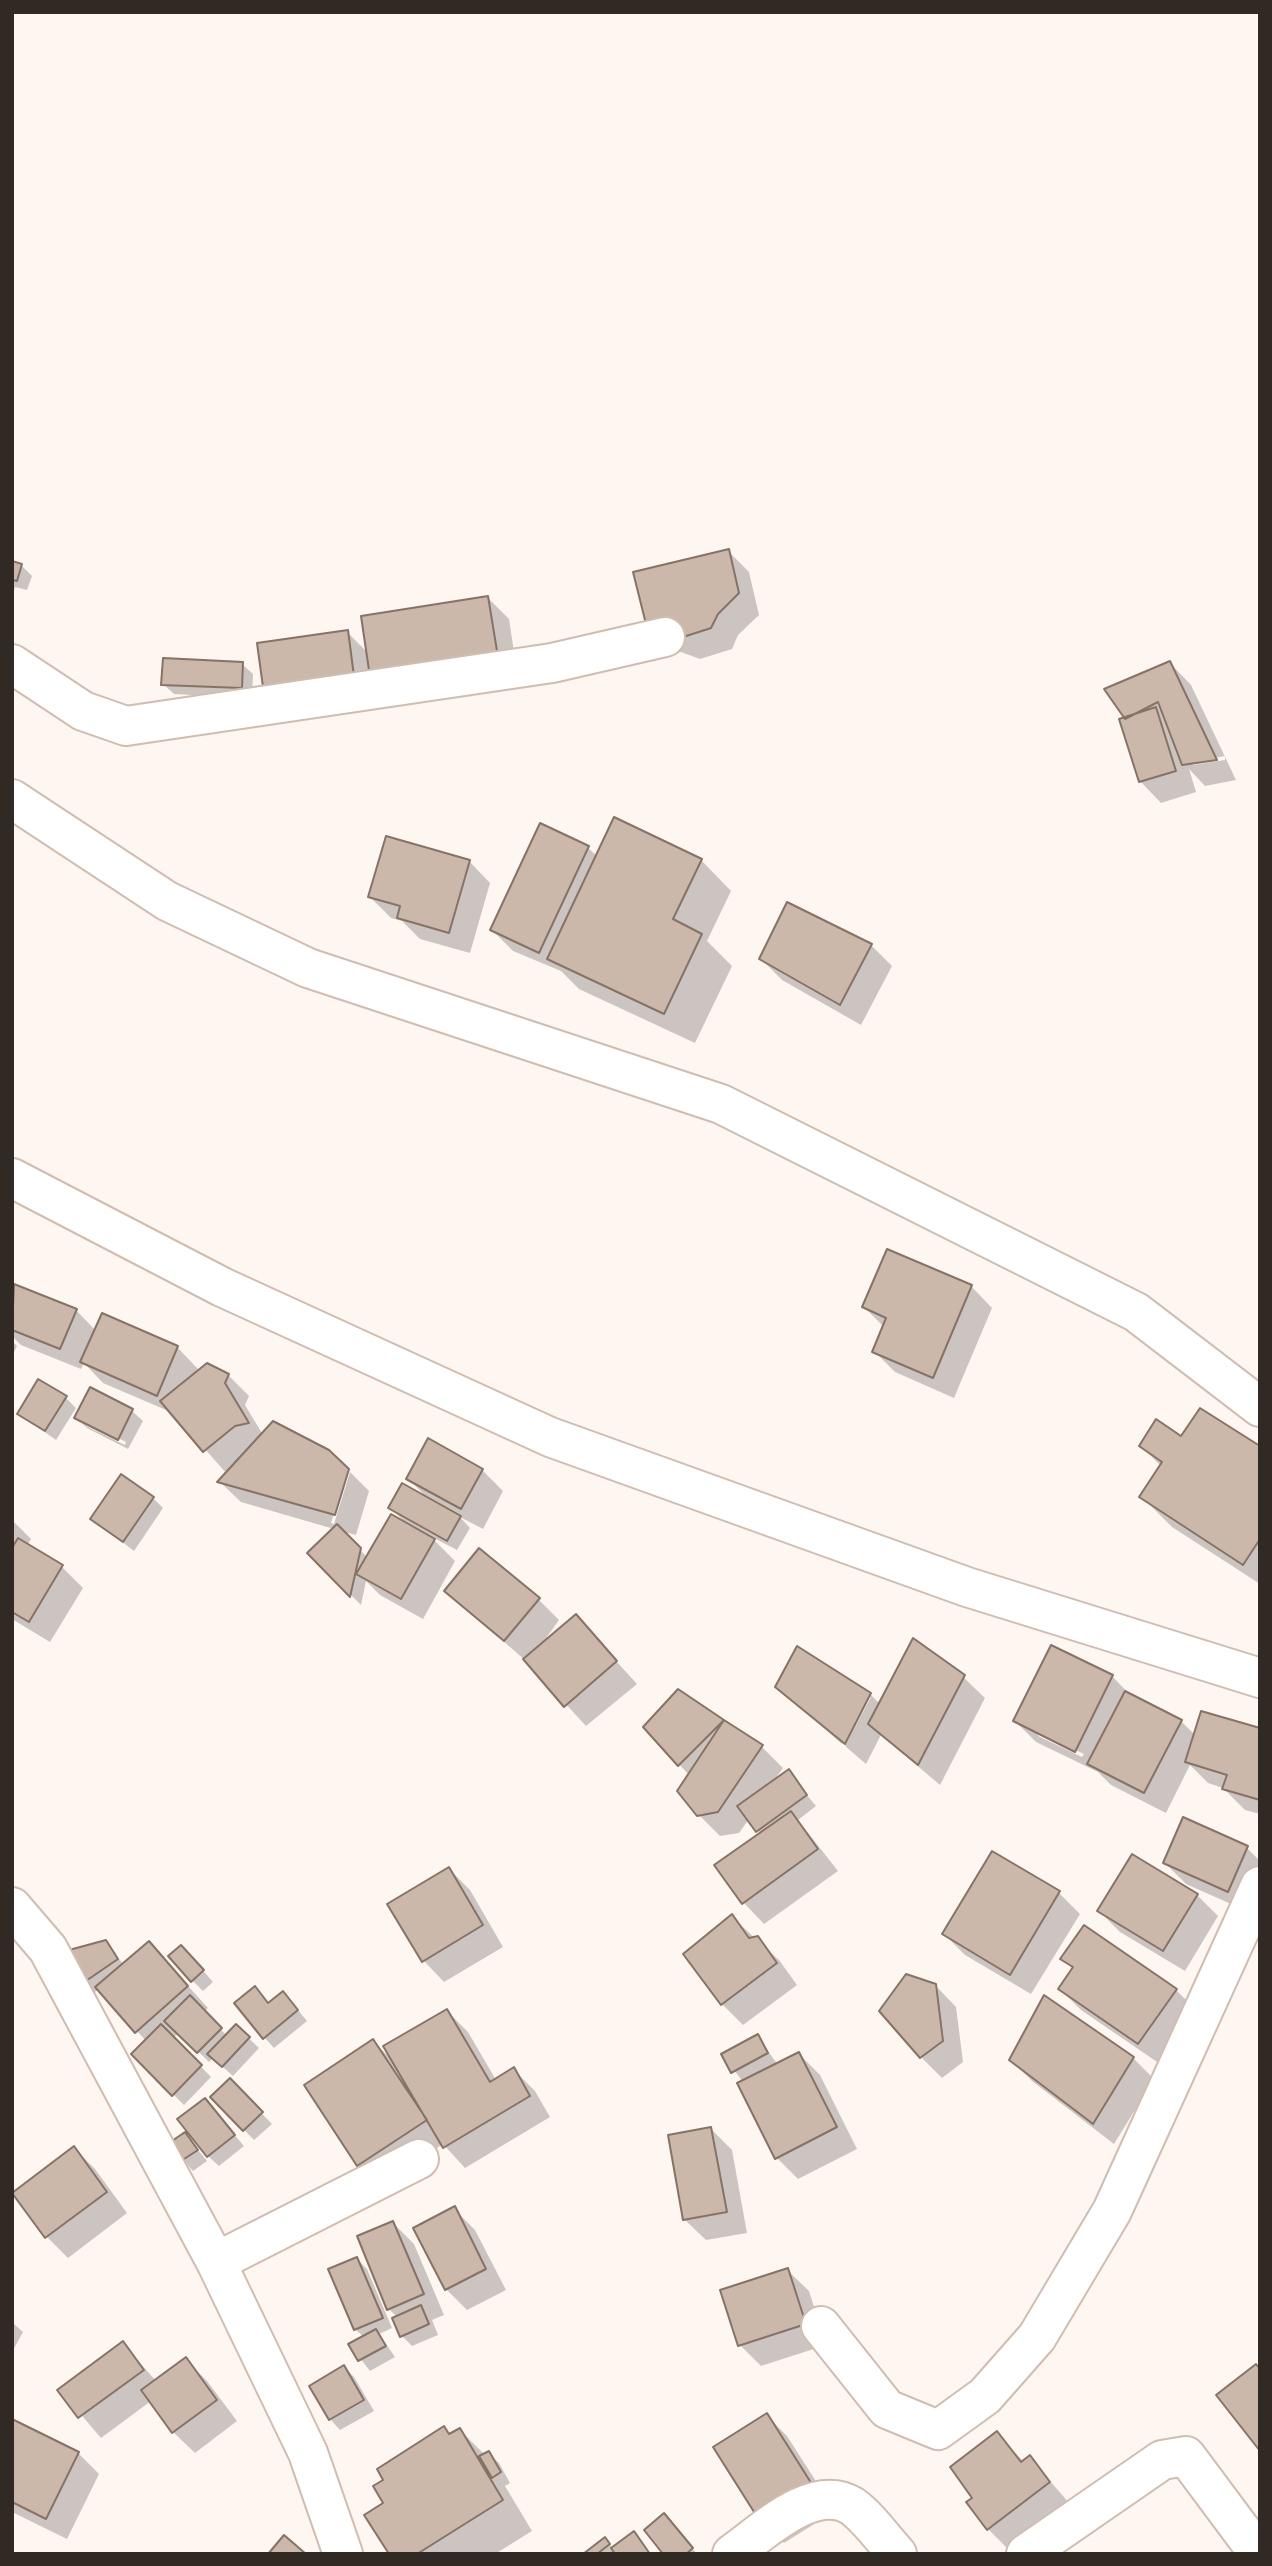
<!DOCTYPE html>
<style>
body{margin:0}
#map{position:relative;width:1272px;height:2566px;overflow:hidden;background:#fef6f0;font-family:"Source Sans 3",sans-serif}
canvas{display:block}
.frame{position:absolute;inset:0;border:14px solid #312924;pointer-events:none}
</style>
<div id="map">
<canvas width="1272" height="2566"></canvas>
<div class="frame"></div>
</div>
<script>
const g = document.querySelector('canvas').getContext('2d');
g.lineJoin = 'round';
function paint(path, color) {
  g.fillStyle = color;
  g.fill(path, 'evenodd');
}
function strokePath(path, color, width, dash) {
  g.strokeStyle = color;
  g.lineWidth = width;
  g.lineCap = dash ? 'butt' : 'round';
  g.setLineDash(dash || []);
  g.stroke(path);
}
paint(new Path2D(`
 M728,551L749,572L759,615L738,635L732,649L700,659L670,648Z
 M12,563L21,565L32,576L27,590L15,587L12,598Z
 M488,598L509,619L518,678L310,715L347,632L368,653Z
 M1170,663L1191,685L1236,780L1205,786L1189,769L1196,792L1161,803L1140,781L1127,718ZM1225,756V760L1193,765V762Z
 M242,664L253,674L252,698L174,694L163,684Z
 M541,825L588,848L597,856L701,860L731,891L707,941L732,966L695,1043L579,989L561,971L513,951L492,930Z
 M469,861L490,883L470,953L420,939L402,921L391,918L370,897Z
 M871,945L892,966L861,1025L782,980L761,959Z
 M15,1286L76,1310L96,1331L177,1347L198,1369L196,1374L228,1375L249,1396L245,1405L263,1435L347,1470L331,1523L334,1524L350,1472L369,1491L356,1535L341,1531L368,1558L406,1523L390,1508L427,1498L408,1478L482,1470L503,1491L483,1529L460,1517L470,1528L457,1550L430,1536L455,1561L423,1619L380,1595L366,1581L361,1605L309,1553L334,1529L241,1502L220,1482L227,1474L173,1413L103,1383L84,1363L81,1369L21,1345L12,1336Z
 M971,1286L992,1308L954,1398L895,1372L874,1351L884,1327L864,1307Z
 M12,1341L17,1346L12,1356Z
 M65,1397L76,1408L56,1440L19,1414Z
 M132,1411L143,1421L128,1449L87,1428L77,1418ZM86,1422L126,1442L125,1445L86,1426Z
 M1182,1438L1260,1448V1584L1172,1527L1142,1497L1161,1466L1141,1446Z
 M153,1498L163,1508L134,1551L92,1519Z
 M12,1520L31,1539L27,1546L62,1567L83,1588L50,1642L12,1619Z
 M446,1591L538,1599L559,1620L539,1648L576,1617L637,1684L586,1726L526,1661Z
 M1112,1676L1132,1697L1181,1721L1195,1735L1260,1730V1814L1245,1810L1223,1788L1208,1783L1190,1765L1166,1813L1111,1785L1098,1772L1036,1742L1015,1721ZM1038,1732L1084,1754L1082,1757L1038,1736Z
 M963,1677L985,1698L940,1785L881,1735L866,1764L845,1746L871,1697H867L842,1744L777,1687L870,1694L880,1704Z
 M678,1691L762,1747L783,1768L773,1782L788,1772L816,1806L798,1820L838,1871L764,1924L743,1902L761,1834L749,1819L739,1833L720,1836L698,1814L689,1775L645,1727Z
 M1184,1820L1247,1848L1260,1861V1888L1249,1912L1186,1884L1165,1863Z
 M1133,1857L1197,1895L1218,1916L1185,1971L1120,1932L1099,1911Z
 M449,1869L470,1890L503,1947L444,1982L423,1960Z
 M1059,1893L1080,1914L1031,1994L965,1955L944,1934Z
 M732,1917L779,1960L797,1985L743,2025L722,2004Z
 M105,1942L124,1965L149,1943L208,2008L204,2012L227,2036L236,2026L259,2048L233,2076L213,2058L209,2062L179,2033L173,2038L211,2077L184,2105L133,2054L146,2041L99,1989L92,1994L81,1984Z
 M191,1957L213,1982L203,1991L192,1980Z
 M1062,1958L1176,1990L1197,2011L1160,2064L1081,2010L1060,1989L1073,1969Z
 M935,1985L956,2007L963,2062L942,2078L921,2057Z
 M255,1988L269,2004H293L307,2021L274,2048L264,2037Z
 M447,2011L468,2032L496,2080L514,2070L535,2091L550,2117L465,2168L443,2144L379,2186L358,2165L373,2041L392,2060Z
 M758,2037L778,2065L799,2054L820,2075L857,2149L798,2179L777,2158L739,2084L743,2082L723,2055Z
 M1133,2058L1154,2079L1114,2144L1032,2081L1011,2060Z
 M230,2081L272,2124L254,2140L212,2097Z
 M205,2100L244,2146L219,2166L208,2156Z
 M711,2129L732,2150L747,2233L706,2240L684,2219Z
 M185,2134L207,2161L193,2171L183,2160Z
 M74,2148L95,2169L127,2213L68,2258L47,2237L14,2194Z
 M454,2209L475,2230L506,2290L467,2310L446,2289Z
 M393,2223L414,2244L444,2315L432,2320L438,2335L412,2346L402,2336L398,2318L389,2309Z
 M357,2259L367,2269L392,2328L379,2334L395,2357L370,2371L350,2345L364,2337L355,2329Z
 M787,2270L809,2291L826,2345L761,2366L740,2345Z
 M12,2322L23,2332L12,2352Z
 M123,2344L156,2381L186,2360L207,2381L237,2421L195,2453L173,2432L151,2401L101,2438L60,2390Z
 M344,2367L354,2377L374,2411L340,2430L330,2419Z
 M766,2415L787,2436L835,2511L784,2543L763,2522Z
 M12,2421L78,2453L99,2474L67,2539L12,2512Z
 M444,2428L451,2435L460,2430L485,2455L488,2453L499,2463L510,2483L505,2486L532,2531L495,2554H391L385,2503Z
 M997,2434L1024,2462L1030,2458L1070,2504L1009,2550L988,2529L969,2503L974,2498Z
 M674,2526L697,2554H666Z
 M634,2534L651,2554H586L605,2540L613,2548Z`), '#0003');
const building = new Path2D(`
 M729,549L739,593L718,614L711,628L677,639L647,628L633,572Z
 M12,561L22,564L17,581L12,580Z
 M488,596L498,657L370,677L361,616Z
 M348,630L355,684L263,687L257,643Z
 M163,658L243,662L242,688L161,685Z
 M1170,661L1217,760L1182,765L1158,702L1125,719L1104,689Z
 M1156,707L1176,771L1139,782L1119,719Z
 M614,817L702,859L673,919L702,934L664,1014L547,959Z
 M540,823L589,846L539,953L490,930Z
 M386,836L470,860L449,933L397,918L400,906L368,897Z
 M787,902L872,944L840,1005L759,959Z
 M887,1249L972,1285L933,1378L872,1352L886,1318L862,1307Z
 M14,1284L77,1309L60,1349L12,1330Z
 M102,1313L178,1346L157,1396L80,1362Z
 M207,1363L229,1374L225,1383L249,1423L235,1426L203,1452L160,1401Z
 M38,1379L67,1396L45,1431L17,1414Z
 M90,1387L133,1409L118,1440L74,1418Z
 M1200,1408L1260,1446V1539L1243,1565L1139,1497L1162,1462L1139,1446L1156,1419L1181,1436Z
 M273,1421L329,1450L349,1469L335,1515L217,1482Z
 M428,1438L483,1469L461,1509L406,1479Z
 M121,1474L154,1497L123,1542L90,1519Z
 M402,1483L461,1516L447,1541L388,1508Z
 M391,1514L435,1539L401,1599L356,1574Z
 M337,1524L361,1548L350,1597L307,1553Z
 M18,1538L63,1565L29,1622L12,1612V1548Z
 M479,1548L540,1598L504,1641L444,1591Z
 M576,1614L617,1661L564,1707L523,1659Z
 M913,1638L965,1675L918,1765L868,1724Z
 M1051,1645L1113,1675L1075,1752L1013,1721Z
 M797,1646L871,1693L845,1744L775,1687Z
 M678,1689L724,1720L678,1766L643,1727Z
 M1125,1691L1182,1720L1144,1793L1087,1764Z
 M1201,1711L1260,1728V1800L1222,1789L1227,1775L1185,1762Z
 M724,1720L763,1745L718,1812L697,1816L677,1791Z
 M789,1769L807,1795L756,1832L737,1806Z
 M791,1811L818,1849L742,1904L714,1865Z
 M1183,1817L1248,1846L1228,1892L1163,1863Z
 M992,1851L1060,1891L1010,1975L942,1934Z
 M1132,1854L1198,1894L1163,1951L1097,1911Z
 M449,1867L483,1925L422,1962L387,1904Z
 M732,1914L749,1938L758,1936L777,1963L721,2005L683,1954Z
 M1084,1925L1177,1989L1138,2044L1058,1989L1073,1967L1060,1959Z
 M106,1940L118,1959L80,1985L58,1953Z
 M149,1941L188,1986L135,2033L95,1987Z
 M181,1945L204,1970L191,1982L168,1956Z
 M906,1974L936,1984L943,2041L920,2058L879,2011Z
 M255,1986L268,2003L283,1991L298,2010L263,2039L234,2003Z
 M190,1995L222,2028L197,2053L164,2021Z
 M1044,1995L1134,2057L1093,2124L1009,2060Z
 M447,2009L490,2082L514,2067L530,2096L443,2148L383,2046Z
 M161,2024L202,2065L172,2096L131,2054Z
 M236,2024L250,2037L222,2067L207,2054Z
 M758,2034L768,2053L731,2073L721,2054Z
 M373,2039L427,2120L357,2166L304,2085Z
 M799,2052L837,2127L775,2159L737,2083Z
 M230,2078L263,2112L243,2131L210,2097Z
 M205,2098L235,2135L207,2157L177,2119Z
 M711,2127L727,2212L683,2220L668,2135Z
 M185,2132L198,2150L181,2161L169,2143Z
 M74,2146L107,2192L45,2238L12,2193Z
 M455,2206L486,2269L445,2290L413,2228Z
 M393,2221L424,2294L387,2310L357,2236Z
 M357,2257L383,2318L354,2330L328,2269Z
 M788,2268L806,2324L738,2346L720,2290Z
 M421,2305L429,2324L400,2337L392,2318Z
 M376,2329L386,2346L358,2361L348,2344Z
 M123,2341L144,2370L78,2418L57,2390Z
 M186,2357L217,2400L172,2433L141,2390Z
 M1256,2364L1260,2369V2451L1216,2395Z
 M344,2365L364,2400L329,2420L309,2386Z
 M767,2413L815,2489L761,2523L713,2447Z
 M12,2419L79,2452L46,2519L12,2502Z
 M444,2426L449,2434L460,2428L503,2500L417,2554H389L364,2515L383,2503L373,2486L383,2480L377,2469Z
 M997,2431L1021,2462L1030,2455L1050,2482L987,2530L966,2502L972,2498L950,2467Z
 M489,2451L501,2472L492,2478L479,2456Z
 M664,2513L693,2548L686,2554H663L644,2530Z
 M634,2531L650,2554H615L611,2548Z
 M284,2535L306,2554H268Z
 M605,2537L610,2544L597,2554H583Z`);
paint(building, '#cbb8aa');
strokePath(building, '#857366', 2);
const street = new Path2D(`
 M12,664L83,711L126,726L552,663L665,637
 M12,799L167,901L308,968L721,1104L1136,1312L1260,1407
 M12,1178L222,1287L550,1437L967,1587L1260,1678
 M12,1907L48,1949L216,2262L308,2453L343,2554
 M216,2262L419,2159
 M821,2326L887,2409L938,2430L985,2396L1037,2337L1112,2211L1260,1886
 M732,2554C762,2533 813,2482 852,2506C868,2517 883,2539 897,2554
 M1026,2554L1162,2460L1186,2456L1259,2554`);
strokePath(street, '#d1bdb0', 42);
strokePath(street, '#fff', 38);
</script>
